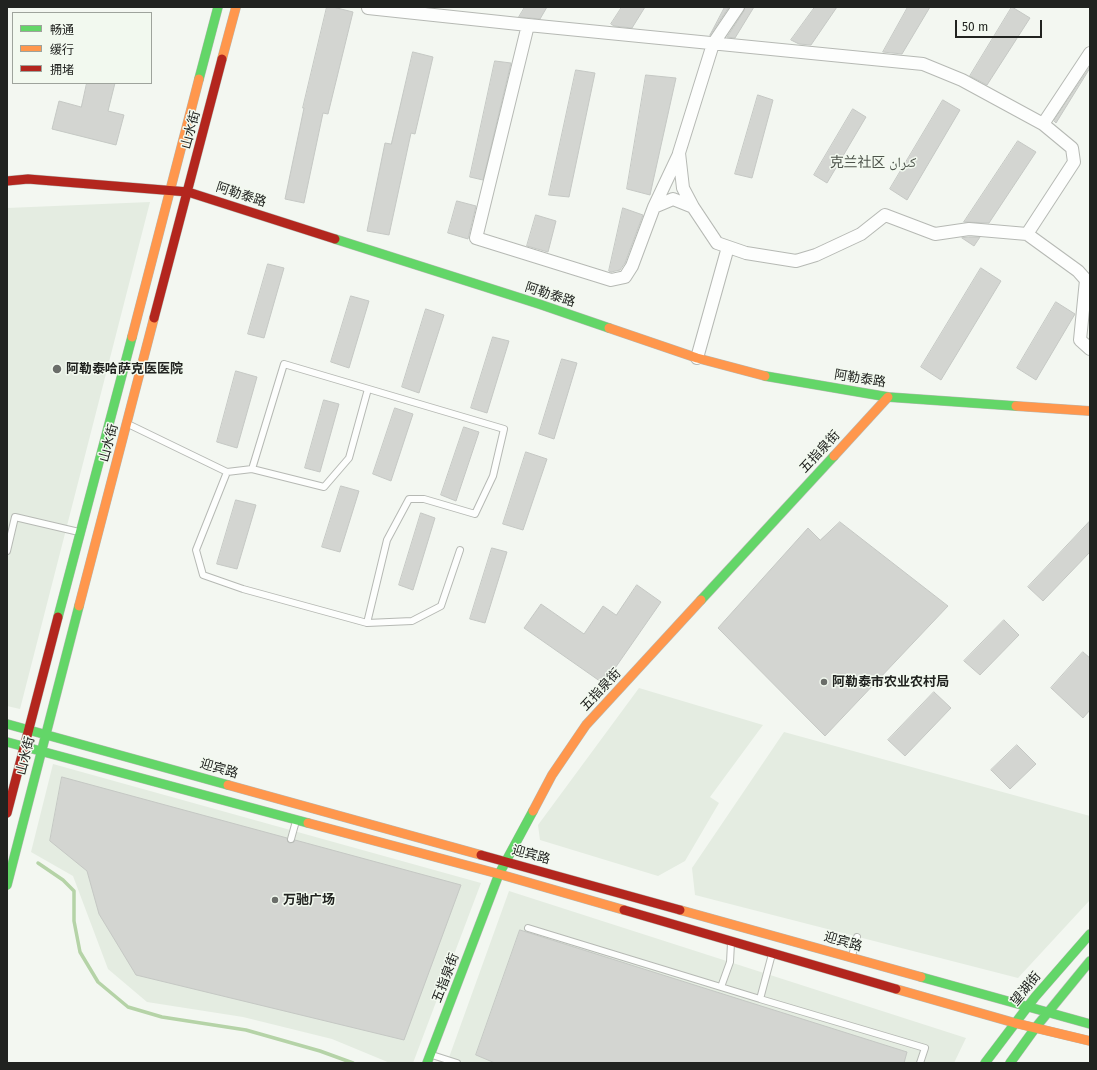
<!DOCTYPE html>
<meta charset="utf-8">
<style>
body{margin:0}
#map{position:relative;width:1097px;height:1070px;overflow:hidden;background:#f3f7f1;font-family:"Fira Sans","Noto Sans SC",sans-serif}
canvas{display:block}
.frame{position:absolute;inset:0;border:8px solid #212320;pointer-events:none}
.legend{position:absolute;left:12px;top:12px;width:140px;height:72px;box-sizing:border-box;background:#f2f9ef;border:1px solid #9ea39c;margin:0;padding:5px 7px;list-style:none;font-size:12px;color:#212320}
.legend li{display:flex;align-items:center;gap:8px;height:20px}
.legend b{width:20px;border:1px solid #9ea39c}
.scale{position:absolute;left:955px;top:20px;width:87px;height:18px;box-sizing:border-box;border:2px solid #212320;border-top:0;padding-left:5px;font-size:12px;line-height:14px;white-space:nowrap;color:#212320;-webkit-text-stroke:3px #f2f9ef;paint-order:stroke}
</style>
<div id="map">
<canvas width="1097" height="1070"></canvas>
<div class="frame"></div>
<ul class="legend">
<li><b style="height:5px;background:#63d668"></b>畅通</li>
<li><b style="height:5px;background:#ff974d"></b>缓行</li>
<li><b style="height:5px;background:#b3261e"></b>拥堵</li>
</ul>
<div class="scale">50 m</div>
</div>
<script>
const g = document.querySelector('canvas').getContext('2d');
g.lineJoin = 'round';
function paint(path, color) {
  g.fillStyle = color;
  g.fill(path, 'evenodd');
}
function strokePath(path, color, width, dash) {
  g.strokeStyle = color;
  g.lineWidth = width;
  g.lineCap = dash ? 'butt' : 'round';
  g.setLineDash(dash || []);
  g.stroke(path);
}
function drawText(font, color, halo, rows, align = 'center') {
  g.font = font + ' "Fira Sans","Noto Naskh Arabic","Noto Sans SC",sans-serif';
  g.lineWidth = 3;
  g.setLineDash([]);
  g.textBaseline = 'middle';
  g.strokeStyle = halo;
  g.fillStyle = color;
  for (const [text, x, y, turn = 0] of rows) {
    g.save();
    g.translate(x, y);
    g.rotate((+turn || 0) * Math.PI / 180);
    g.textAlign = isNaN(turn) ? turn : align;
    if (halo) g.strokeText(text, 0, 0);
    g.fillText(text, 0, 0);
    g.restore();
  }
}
paint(new Path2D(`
 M150,202L20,709L7,706V208Z
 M639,688L763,725L710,797L719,803L685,861L658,876L540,840L538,825Z
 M784,732L1090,816V900L1018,978L695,895L692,868Z
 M53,764L481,883L413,1063H390L332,1039L243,1017L147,1002L108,969L73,876L31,852Z
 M509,891L966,1038L954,1063H447Z`), '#e4ece1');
strokePath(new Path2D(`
 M38,863L63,880L74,891V921L80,952L98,982L128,1007L162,1017L246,1030L320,1051L353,1063`), '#b5d3a7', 3.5);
const building = new Path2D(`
 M327,7H333L353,12L328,114L323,113L304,203L285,199L304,108H303Z
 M525,7H547L540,19L519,17Z
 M622,7H645L632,28L614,26L611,24Z
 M725,7H729L710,35Z
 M745,7H754L735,38L727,37L744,11Z
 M815,7H837L811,45L799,44L791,40Z
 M908,7H930L902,54L883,52Z
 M1012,7L1030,18L987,85L970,76Z
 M413,52L433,57L415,134L411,133L389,235L367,231L385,143L391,144Z
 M495,61L511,63L483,180L470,177Z
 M1090,67V68L1056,123L1054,121Z
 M576,70L595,73L569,197L549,195Z
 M646,75L676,78L650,195L627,189Z
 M87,83H115L108,111L124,115L116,145L52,129L59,101L81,107Z
 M758,95L773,100L752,178L735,174Z
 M943,100L960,110L907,200L890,189Z
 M853,109L866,117L827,183L814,175Z
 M1018,141L1036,152L989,223L964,222Z
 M457,201L476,206L468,239L448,233Z
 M623,208L643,215L625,263L620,270L611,272L609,271Z
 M536,215L556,221L548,252L527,246Z
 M969,237H980L974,246L962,238Z
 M268,264L284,268L264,338L248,334Z
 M981,268L1001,281L941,380L921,367Z
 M351,296L369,301L349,368L331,362Z
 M1056,302L1075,314L1036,380L1017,368Z
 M426,309L444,315L419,393L402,387Z
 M493,337L509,341L487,413L471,408Z
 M562,359L577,363L554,439L539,434Z
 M236,371L257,377L237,448L217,442Z
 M324,400L339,404L320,472L305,468Z
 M395,408L413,414L391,481L373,474Z
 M464,427L479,432L456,501L441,495Z
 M526,452L547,459L523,530L503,524Z
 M341,486L359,491L340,552L322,547Z
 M236,500L256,505L237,569L217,564Z
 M421,513L435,518L413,590L399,585Z
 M1090,521V552L1043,601L1028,587Z
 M840,522L948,606L825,736L718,628L808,528L820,540Z
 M492,548L507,552L485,623L470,619Z
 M637,585L661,602L604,684L524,628L541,604L584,634L603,606L616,615Z
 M1004,620L1019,635L980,675L964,661Z
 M1083,652L1090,658V710L1083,718L1051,688Z
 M934,692L951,708L905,756L888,740Z
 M1017,745L1036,764L1010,789L991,770Z
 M62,777L287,838L288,842L290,843L294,842L295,840L461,885L404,1040L136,975L99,914L87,871L50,841Z
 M520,930L907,1052L904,1063H495L476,1055Z`);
paint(building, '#d3d5d1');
strokePath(building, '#c5c8c4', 1);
const lane = new Path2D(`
 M128,424L227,472L252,469L284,364L504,429L493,476L475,514L424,499H409L387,540L367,623
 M252,469L324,487L349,458L368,389
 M227,472L196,550L203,575L243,589L367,623L412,621L441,606L460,550
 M7,551L15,517L79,532
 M291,839L296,821
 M528,928L760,999
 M772,954L760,999L925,1048L920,1063
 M852,956L857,937
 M721,987L730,962L731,943
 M432,1055L457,1063`);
const street = new Path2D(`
 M738,7L713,44L679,153L683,188L693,207L717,243L746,253L796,261L816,255L861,234L885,215L935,234L969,229L1027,234L1074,162L1072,148L1043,124
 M368,8L528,25L923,64L962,80L1043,124L1090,53
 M528,25L476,238L611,280L625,277L632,266L654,207L679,154
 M654,207L673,199L693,207
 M1027,234L1078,271L1086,280L1080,340L1090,349
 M697,358L728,247`);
const fast = new Path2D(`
 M199,79L218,7
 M335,239L539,304L609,328
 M765,376L888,397L1016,406
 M701,600L834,456
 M58,617L132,337
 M7,724L228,785
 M7,742L308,823
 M7,885L79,606
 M921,977L1090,1024
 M427,1063L499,874L533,811
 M985,1063L1035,997L1090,934
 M1010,1063L1036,1027L1090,961`);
const slow = new Path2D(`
 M222,59L236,7
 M609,328L697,358L765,376
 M132,337L199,79
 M1016,406L1090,411
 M834,456L888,397
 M79,606L154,318
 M228,785L481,855
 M533,811L552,775L586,725L701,600
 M308,823L499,874L624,910
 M680,910L921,977
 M896,989L1015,1023L1090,1041`);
const jam = new Path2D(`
 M7,181L28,179L188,192L335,239
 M154,318L222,59
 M7,813L58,617
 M481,855L680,910
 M624,910L896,989`);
strokePath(lane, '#b6b9b4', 8);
strokePath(street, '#b6b9b4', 14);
strokePath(fast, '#b6b9b4', 10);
strokePath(slow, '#b6b9b4', 10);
strokePath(jam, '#b6b9b4', 10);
strokePath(lane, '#fdfefd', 6);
strokePath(street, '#fdfefd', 12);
strokePath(fast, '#63d668', 9);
strokePath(slow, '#ff974d', 9);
strokePath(jam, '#b3261e', 9);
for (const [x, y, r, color] of [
 [57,369,5,"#6a6d69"],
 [824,682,4,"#6a6d69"],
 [275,900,4,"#6a6d69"]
]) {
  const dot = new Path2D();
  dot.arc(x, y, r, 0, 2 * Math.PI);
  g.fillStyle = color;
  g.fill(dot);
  strokePath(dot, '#f2f9ef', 1.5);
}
drawText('13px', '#212320', '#f2f9ef', [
 ["山水街",191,130,-75],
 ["阿勒泰路",241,195,18],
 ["阿勒泰路",550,295,18],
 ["阿勒泰路",860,379,9],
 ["山水街",109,443,-75],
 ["五指泉街",820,452,-47],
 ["五指泉街",601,690,-47],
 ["山水街",26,756,-76],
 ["迎宾路",219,769,16],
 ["迎宾路",531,855,15],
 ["迎宾路",843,942,16],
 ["五指泉街",446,978,-69],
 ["望湖街",1026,989,-51]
]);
drawText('bold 13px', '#212320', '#f2f9ef', [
 ["阿勒泰哈萨克医医院",66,369],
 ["阿勒泰市农业农村局",832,682],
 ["万驰广场",283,900]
], 'left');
drawText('14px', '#4c524a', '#f2f9ef', [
 ["克兰社区 كىران",873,163]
]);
</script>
